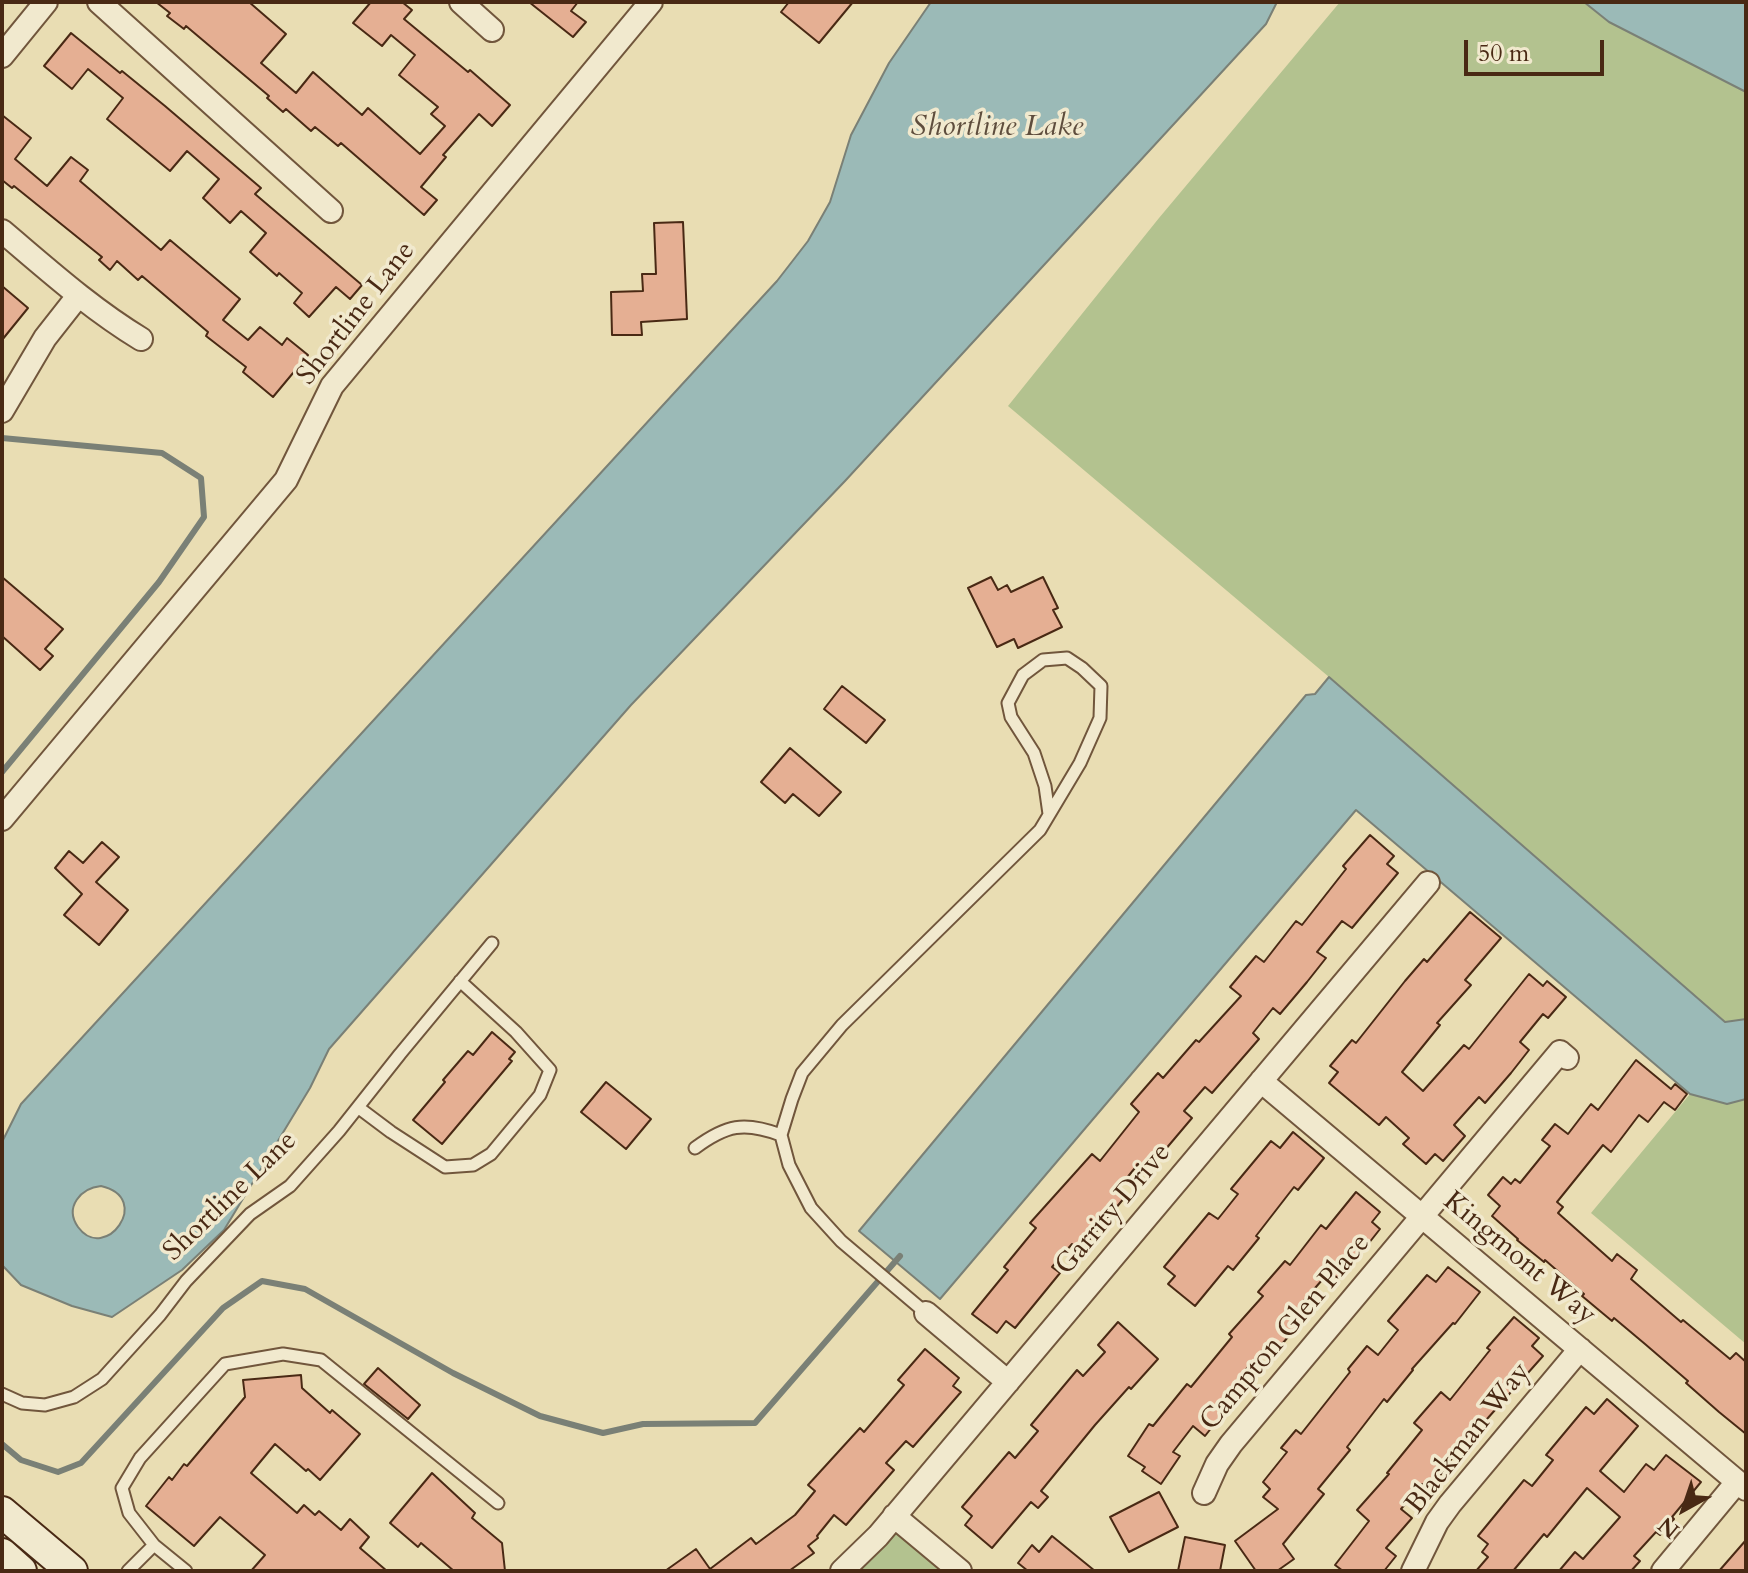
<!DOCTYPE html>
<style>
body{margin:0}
#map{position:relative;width:1748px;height:1573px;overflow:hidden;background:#e9ddb3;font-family:Cardo,serif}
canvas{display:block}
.frame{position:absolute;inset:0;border:4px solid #492914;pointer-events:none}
.north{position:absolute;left:1644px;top:1469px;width:80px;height:80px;-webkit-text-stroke:6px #f1e9ce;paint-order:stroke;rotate:220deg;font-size:22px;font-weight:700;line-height:32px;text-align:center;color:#492914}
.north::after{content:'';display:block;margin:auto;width:28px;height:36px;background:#492914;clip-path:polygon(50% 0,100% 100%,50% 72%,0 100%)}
.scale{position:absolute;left:1464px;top:40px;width:140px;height:36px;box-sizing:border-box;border:4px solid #492914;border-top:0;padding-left:10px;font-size:24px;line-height:28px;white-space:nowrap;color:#492914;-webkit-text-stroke:6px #f1e9ce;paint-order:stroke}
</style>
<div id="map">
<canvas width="1748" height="1573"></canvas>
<div class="frame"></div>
<div class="north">N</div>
<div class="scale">50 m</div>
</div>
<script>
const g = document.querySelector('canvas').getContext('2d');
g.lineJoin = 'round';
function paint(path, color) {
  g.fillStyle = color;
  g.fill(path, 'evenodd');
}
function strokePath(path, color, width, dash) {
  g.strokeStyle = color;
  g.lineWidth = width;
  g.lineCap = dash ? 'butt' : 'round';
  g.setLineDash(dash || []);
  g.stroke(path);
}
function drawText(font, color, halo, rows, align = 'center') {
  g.font = font + ' Cardo,serif';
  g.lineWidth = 7;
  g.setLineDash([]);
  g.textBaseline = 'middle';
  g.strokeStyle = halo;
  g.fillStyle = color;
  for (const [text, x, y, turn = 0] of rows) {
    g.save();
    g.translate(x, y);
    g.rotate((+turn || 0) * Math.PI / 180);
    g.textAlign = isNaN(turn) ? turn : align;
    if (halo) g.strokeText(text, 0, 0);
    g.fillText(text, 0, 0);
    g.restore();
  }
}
paint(new Path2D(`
 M1340,2H1584L1609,22L1746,92V1019L1725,1022L1329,677L1008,406L1159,218Z
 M1690,1094L1727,1104L1746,1099V1344L1591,1213Z
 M894,1516L959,1571H854Z`), '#b3c28f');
const water = new Path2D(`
 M931,2H1277L1266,24L845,481L631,705L329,1049L310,1088L224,1230L182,1270L112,1317L72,1306L21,1285L2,1265V1142L21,1104L777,281L808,241L830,202L851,135L889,63ZM101,1186C154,1198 105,1264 78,1227C64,1207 81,1188 101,1186Z
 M1584,2H1746V92L1609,22Z
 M1329,677L1725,1022L1746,1019V1099L1727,1104L1690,1094L1356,810L940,1299L859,1231L1306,695L1315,694Z`);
paint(water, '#9bbab7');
strokePath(water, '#7a8076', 2);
strokePath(new Path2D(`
 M2,438L162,453L201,478L204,517L159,582L2,772
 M2,1444L21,1460L58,1472L81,1463L223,1308L262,1281L305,1289L453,1373L540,1416L603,1433L643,1424L755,1423L900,1256`), '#7a8076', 6);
const building = new Path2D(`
 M156,2H249L286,34L261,63L296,93L313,72L362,115L368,108L420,154L445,126L431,114L438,107L399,75L415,55L391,35L382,46L353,23L371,2H402L412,10L404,19L468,72L470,70L510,105L492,126L479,114L443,155L446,157L421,187L437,200L424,215L341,143L338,146L315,127L311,131L286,109L283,112L267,98L269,96L186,26L184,29L167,16L170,13Z
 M529,2H578L571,11L586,22L573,37Z
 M789,2H853L819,43L781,12Z
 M71,33L120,73L122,71L165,106L261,188L255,194L362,285L350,299L336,287L309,317L294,303L302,293L279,273L277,276L250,252L266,233L241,211L230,223L203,198L219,179L187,151L170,171L107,119L123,98L88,69L72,89L44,66Z
 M2,115L31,138L15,159L47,186L71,157L88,170L80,181L161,250L170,240L240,299L223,320L248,340L260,327L282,345L287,338L308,355L273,397L243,372L246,367L206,336L208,332L142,276L138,280L117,261L110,270L99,260L102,257L14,186L12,188L2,180Z
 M683,222L687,319L641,322L642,335H612L611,292L643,291L642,274H656L654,223Z
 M2,286L28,308L2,340Z
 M2,577L63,629L45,649L53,656L40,670L2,636Z
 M991,577L998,590L1007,585L1011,592L1043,577L1058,608L1053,610L1062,627L1018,648L1014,639L997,647L968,588Z
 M842,686L885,720L866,743L824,709Z
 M790,748L841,792L819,816L793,794L785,803L761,782Z
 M1370,835L1394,856L1387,864L1398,873L1352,928L1342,921L1317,952L1326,958L1307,982L1280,1014L1273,1008L1253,1033L1259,1039L1212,1093L1205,1087L1184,1111L1192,1118L1148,1170L1139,1163L1117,1190L1125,1197L1080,1251L1072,1244L1052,1267L1060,1273L1015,1328L1006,1321L997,1333L972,1314L1008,1270L1004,1267L1036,1228L1030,1223L1092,1154L1100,1161L1139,1112L1131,1104L1158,1073L1163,1078L1196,1040L1199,1042L1241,996L1230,987L1256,956L1264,962L1296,921L1302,925L1346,869L1343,866Z
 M102,842L119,857L96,882L128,910L99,945L64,915L82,894L55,868L69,851L83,863Z
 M1470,912L1501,938L1465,980L1471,985L1437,1023L1440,1025L1402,1072L1423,1091L1464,1045L1469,1049L1529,974L1543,986L1547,981L1566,997L1548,1018L1543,1014L1520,1042L1529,1050L1511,1073L1485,1103L1479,1097L1454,1125L1465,1136L1443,1161L1435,1154L1426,1164L1403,1144L1409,1138L1386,1117L1379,1125L1329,1083L1338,1072L1330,1066L1352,1040L1356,1043L1405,981L1424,959L1427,962Z
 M492,1032L515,1052L509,1059L512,1061L442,1144L413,1120L445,1082L443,1080L468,1051L473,1055Z
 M1636,1060L1671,1089L1675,1084L1687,1094L1675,1110L1664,1102L1648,1122L1639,1115L1611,1152L1603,1145L1557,1202L1563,1207L1558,1213L1612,1261L1617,1254L1637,1270L1631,1279L1681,1322L1683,1320L1730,1359L1736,1353L1746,1362V1434L1719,1412L1686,1383L1688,1381L1645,1344L1614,1318L1612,1321L1582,1296L1584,1294L1545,1260L1544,1262L1517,1240L1518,1239L1492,1216L1500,1206L1488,1195L1503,1177L1511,1184L1515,1179L1520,1183L1550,1146L1542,1140L1555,1124L1568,1134L1591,1104L1598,1110Z
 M606,1082L651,1119L626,1149L581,1112Z
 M1293,1132L1324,1158L1298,1190L1294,1187L1256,1236L1259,1238L1233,1270L1228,1266L1195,1306L1168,1284L1175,1276L1164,1267L1209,1213L1218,1219L1238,1194L1231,1189L1271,1141L1280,1148Z
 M1356,1192L1380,1212L1372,1222L1380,1229L1365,1248L1363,1246L1338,1278L1329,1272L1302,1303L1311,1310L1271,1357L1263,1350L1242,1374L1247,1378L1221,1410L1223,1413L1205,1436L1193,1426L1173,1452L1180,1456L1161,1484L1142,1471L1145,1467L1128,1456L1149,1424L1153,1426L1187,1384L1191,1387L1232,1337L1229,1334L1263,1296L1258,1292L1285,1261L1290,1265L1321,1225L1326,1229Z
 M1448,1267L1480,1292L1455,1324L1453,1323L1412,1369L1413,1370L1387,1402L1384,1399L1347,1447L1350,1450L1318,1489L1324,1494L1283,1544L1294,1559L1277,1571H1256L1235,1541L1278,1509L1263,1497L1270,1489L1263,1482L1287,1452L1281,1448L1296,1430L1301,1434L1350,1372L1348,1369L1367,1346L1378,1355L1398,1330L1388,1321L1427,1275L1436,1282Z
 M1514,1317L1539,1338L1532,1346L1543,1356L1447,1464L1448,1465L1429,1490L1422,1484L1401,1509L1412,1518L1386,1548L1396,1556L1384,1571H1343L1335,1565L1369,1521L1357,1510L1389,1474L1387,1473L1422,1430L1414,1423L1441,1392L1450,1400L1490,1350L1487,1348Z
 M1118,1322L1158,1359L1131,1389L1129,1387L1095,1425L1041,1491L1048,1497L1038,1508L1031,1502L992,1548L965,1525L972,1516L962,1507L1009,1452L1015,1458L1038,1431L1031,1425L1077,1370L1083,1376L1105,1352L1098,1345Z
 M925,1349L959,1378L953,1386L961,1392L913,1447L906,1441L886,1463L894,1470L846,1525L834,1515L817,1536L818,1538L808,1546L814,1553L789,1571H665L696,1549L710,1569L751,1538L756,1544L795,1515L815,1491L808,1485L860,1428L864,1432L904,1385L898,1380Z
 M378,1368L420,1405L408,1419L364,1384Z
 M301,1375L302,1388L330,1413L332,1410L360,1434L320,1480L308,1469L306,1471L275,1444L251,1473L297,1513L304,1505L315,1515L319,1511L341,1530L350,1519L369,1537L360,1548L387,1571H251L265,1555L220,1517L194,1546L146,1506L169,1477L172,1480L184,1464L187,1466L245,1397L243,1380Z
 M1607,1399L1638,1426L1600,1471L1624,1492L1646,1464L1654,1470L1666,1455L1701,1482L1672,1517L1674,1519L1660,1535L1656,1532L1634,1556L1640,1561L1631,1571H1559L1575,1552L1583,1559L1620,1517L1587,1488L1547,1537L1544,1534L1513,1571H1476L1488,1557L1482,1552L1488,1544L1478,1536L1524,1480L1532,1486L1553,1460L1546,1455L1586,1407L1594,1414Z
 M432,1473L475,1513L472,1518L502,1543L505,1571H454L421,1543L418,1547L390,1523Z
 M1159,1492L1178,1527L1129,1552L1110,1517Z
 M1052,1536L1095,1571H1028L1018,1563L1032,1545L1039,1552Z
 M1185,1537L1225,1545L1220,1571H1178Z
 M1746,1540V1571H1719Z`);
paint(building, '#e5af93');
strokePath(building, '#492914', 2);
const service = new Path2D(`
 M359,1108L391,1132L445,1167L473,1165L491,1154L540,1095L550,1070L516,1032L460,981
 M695,1148C726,1125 744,1121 781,1135
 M926,1313L841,1241L811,1208L789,1165L781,1135L792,1099L802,1073L842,1025L1040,830L1080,763L1100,718L1101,686L1082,668L1067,658L1043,660L1023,675L1008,703L1011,717L1034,753L1045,786L1049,814
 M2,1394L22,1403L45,1405L74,1397L102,1379L160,1315L186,1281L250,1214L290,1186L339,1131L400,1054L492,943
 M128,1571L154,1545
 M186,1571L154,1545L129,1513L122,1488L140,1458L225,1364L283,1354L321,1360L498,1503`);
const minor = new Path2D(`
 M99,2L331,211
 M461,2L492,30
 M2,56L46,2
 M2,231C47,269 90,308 141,339
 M2,411L45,338L78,296
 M2,819L286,480L332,386L651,2
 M1261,1081L1746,1489
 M926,1313L1008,1382
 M1204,1493L1217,1464L1231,1444L1560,1052L1567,1058
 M894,1516L960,1571
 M842,1571L878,1536L1428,883
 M1413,1571L1437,1522L1450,1504L1580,1349
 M1663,1571L1737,1482`);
const secondary = new Path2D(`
 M2,1512L72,1571
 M2,1554L21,1571`);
strokePath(service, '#71563c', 15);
strokePath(minor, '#71563c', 26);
strokePath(secondary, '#492914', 34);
strokePath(service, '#f1e9ce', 11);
strokePath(minor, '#f1e9ce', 22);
strokePath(secondary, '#f1e9ce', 30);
drawText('28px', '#492914', '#f1e9ce', [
 ["Shortline Lane",357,314,-52],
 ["Shortline Lane",231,1197,-44],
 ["Garrity Drive",1114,1210,-50],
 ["Kingmont Way",1519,1259,40],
 ["Campton Glen Place",1286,1333,-50],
 ["Blackman Way",1469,1439,-52]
]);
drawText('italic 30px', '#5e4d3d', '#f1e9ce', [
 ["Shortline Lake",997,128]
]);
</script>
